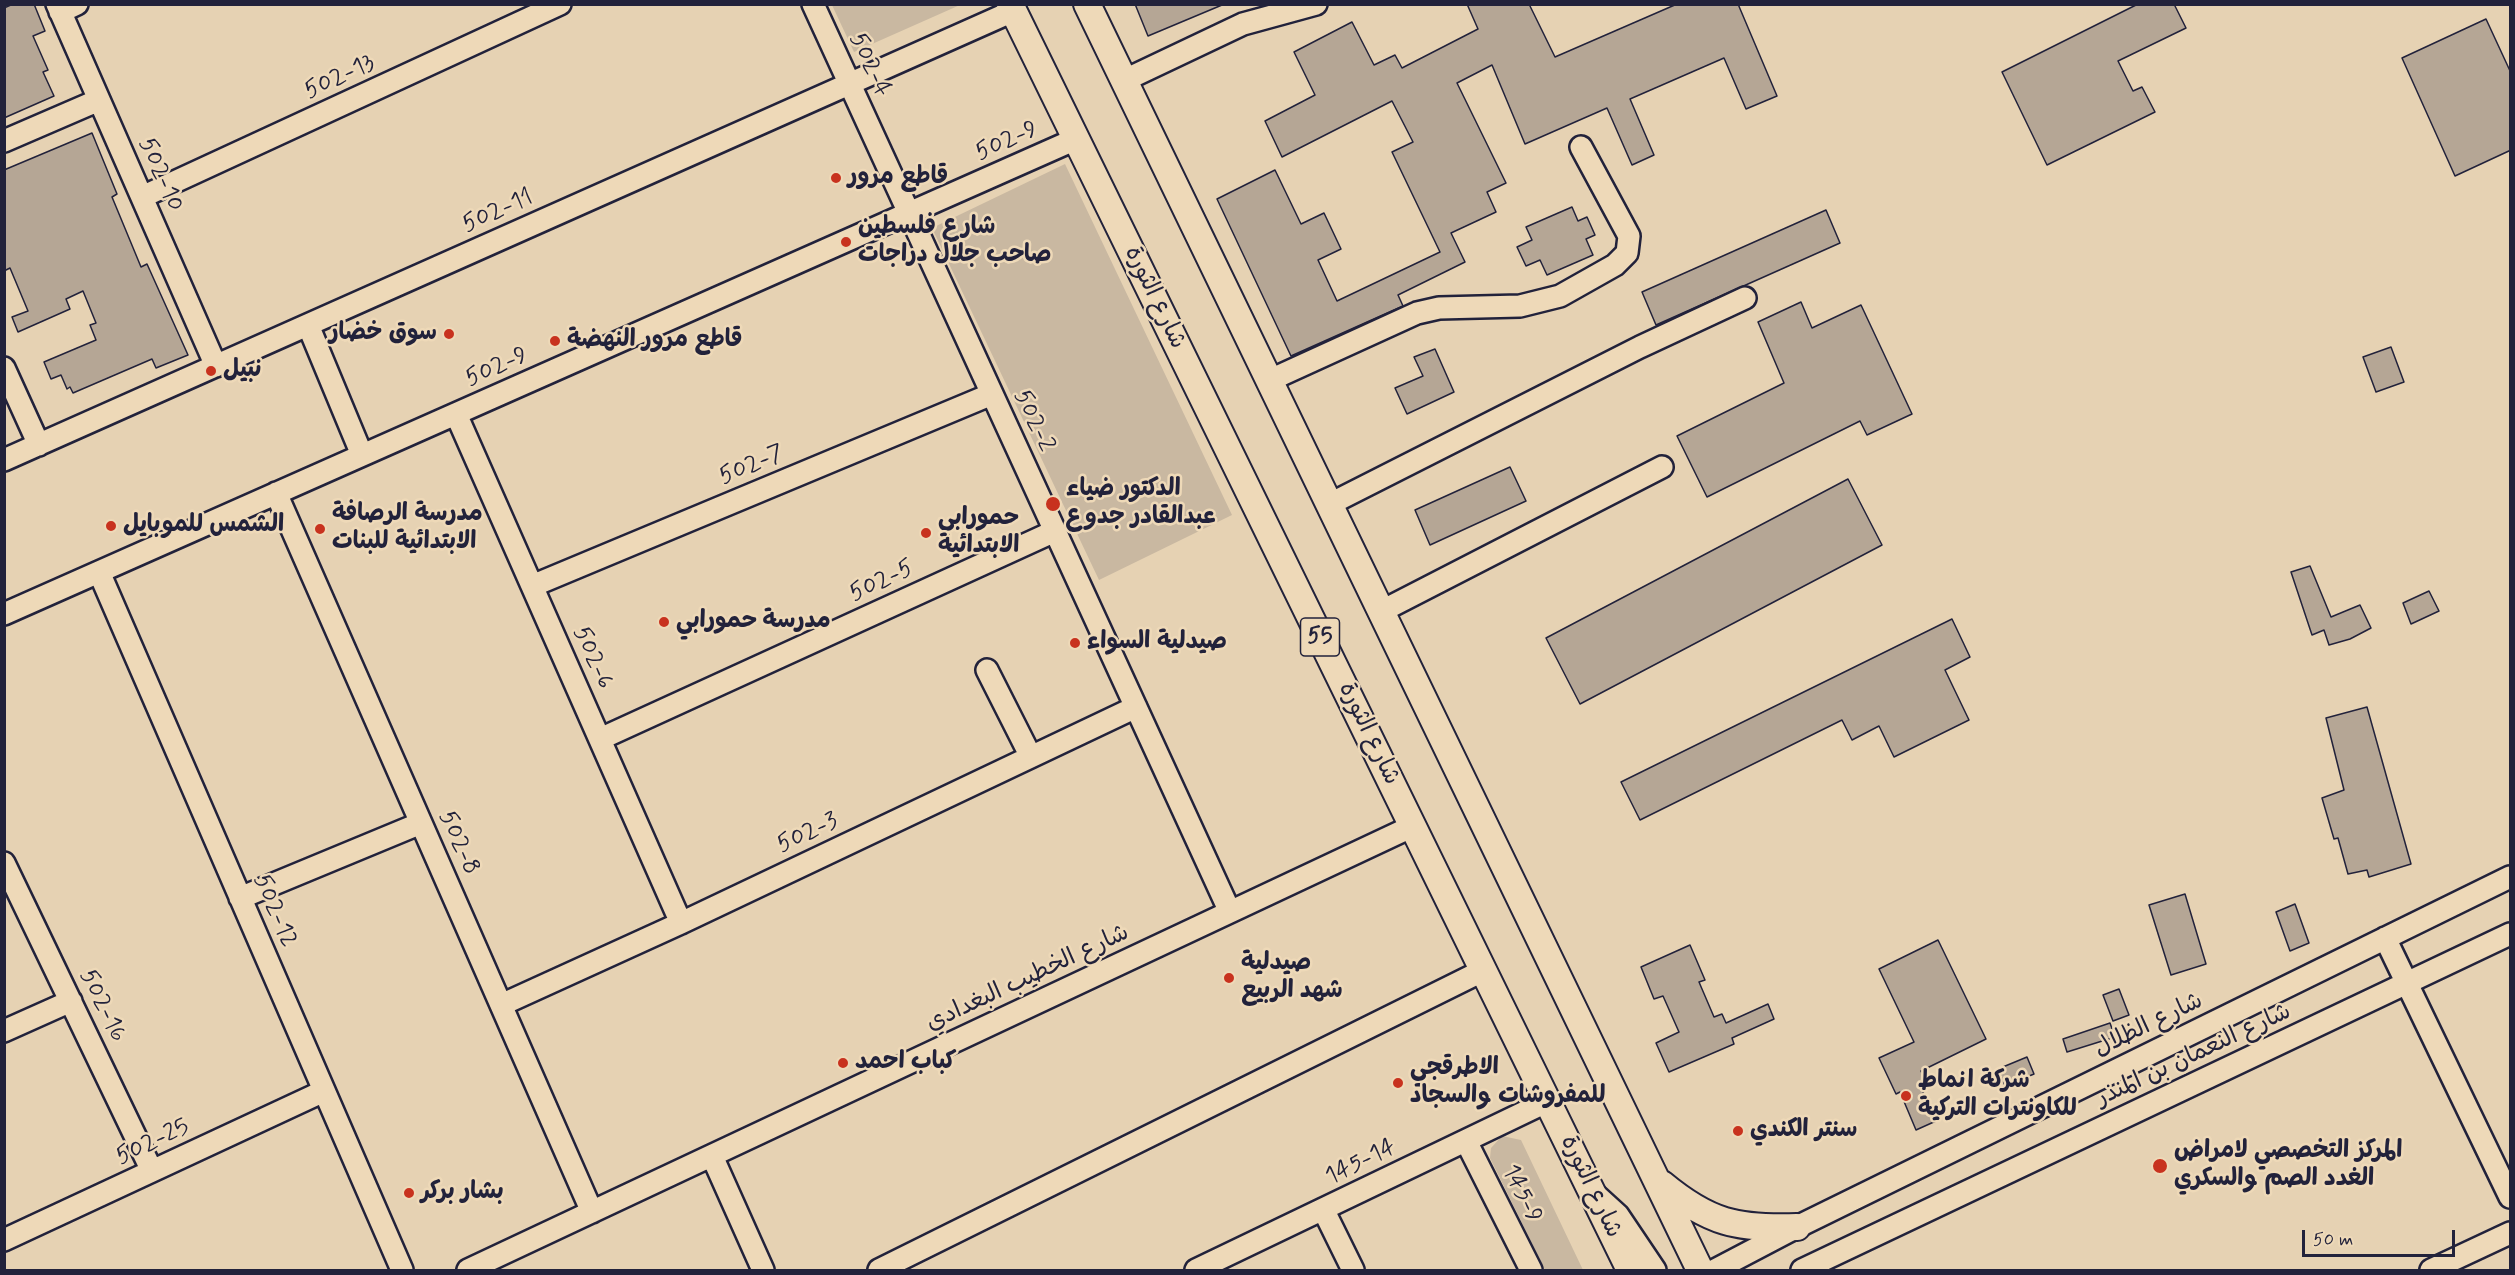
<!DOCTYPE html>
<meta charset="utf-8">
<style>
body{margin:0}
#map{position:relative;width:2515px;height:1275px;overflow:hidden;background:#e6d2b3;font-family:Mynerve,sans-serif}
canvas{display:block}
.frame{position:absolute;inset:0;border:6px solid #22223b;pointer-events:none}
.scale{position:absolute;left:2302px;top:1230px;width:153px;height:27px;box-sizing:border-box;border:3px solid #22223b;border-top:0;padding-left:8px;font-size:18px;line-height:21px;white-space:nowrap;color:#22223b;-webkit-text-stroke:4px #eed9b8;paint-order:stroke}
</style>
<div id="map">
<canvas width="2515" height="1275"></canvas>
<div class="frame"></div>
<div class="scale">50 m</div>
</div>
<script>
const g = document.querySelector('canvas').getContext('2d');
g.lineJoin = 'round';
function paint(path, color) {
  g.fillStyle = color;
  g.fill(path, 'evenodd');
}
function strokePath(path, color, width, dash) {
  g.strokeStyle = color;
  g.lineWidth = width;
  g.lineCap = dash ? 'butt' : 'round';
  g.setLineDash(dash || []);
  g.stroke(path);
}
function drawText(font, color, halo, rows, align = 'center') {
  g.font = font + ' Mynerve,"Playpen Sans Arabic",sans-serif';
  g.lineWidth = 5;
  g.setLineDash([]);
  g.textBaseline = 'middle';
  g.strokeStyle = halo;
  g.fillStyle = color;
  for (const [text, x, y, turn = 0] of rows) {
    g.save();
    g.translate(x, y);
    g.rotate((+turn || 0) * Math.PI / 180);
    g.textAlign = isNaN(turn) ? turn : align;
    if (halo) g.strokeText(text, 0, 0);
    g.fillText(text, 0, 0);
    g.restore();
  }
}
paint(new Path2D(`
 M832,5H960L854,52Z
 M1065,164L1232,515L1099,580L932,228Z
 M1502,1136L1521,1140L1583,1270H1545L1490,1158L1491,1148Z`), '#c9b8a1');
const building = new Path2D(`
 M13,4H34L45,31L33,36L48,70L43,72L54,96L4,118V8Z
 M1135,4H1222V5L1148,36Z
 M1467,4H1529L1555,57L1677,4H1738L1777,96L1746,109L1724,58L1630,99L1654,155L1632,165L1607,108L1525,144L1492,65L1457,83L1506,183L1487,192L1496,212L1451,233L1465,262L1398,295L1403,306L1291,356L1217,199L1275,170L1301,224L1324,213L1341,249L1318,260L1337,301L1440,252L1392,152L1413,142L1392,101L1282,157L1265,121L1315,95L1294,52L1352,22L1374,65L1395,55L1402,68L1478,29Z
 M2138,4H2174L2186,28L2118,61L2133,91L2142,87L2155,112L2047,165L2002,72Z
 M2486,19L2511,73V150L2455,176L2402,58Z
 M92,133L117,194L112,197L141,267L147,264L188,355L156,368L152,359L73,393L70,387L67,389L61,375L51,379L44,362L96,340L90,325L96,323L83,291L66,299L70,309L18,332L12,317L28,311L10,268L4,271V170Z
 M1572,207L1578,221L1587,217L1595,235L1586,239L1593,255L1547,275L1540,260L1526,266L1517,247L1532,240L1526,227Z
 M1826,210L1840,243L1656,325L1642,292Z
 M1801,302L1812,328L1861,305L1912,414L1867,435L1860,421L1707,497L1677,436L1784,383L1758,322Z
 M2391,347L2404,382L2376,392L2363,357Z
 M1435,349L1454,392L1407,414L1395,388L1423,376L1414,357Z
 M1510,467L1526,501L1430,545L1415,510Z
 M1848,479L1882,545L1580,704L1546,638Z
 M2310,566L2331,617L2360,605L2371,628L2350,639L2329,645L2324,630L2312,635L2291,572Z
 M2429,591L2439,611L2411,624L2403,603Z
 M1952,619L1970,657L1945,670L1969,720L1894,757L1879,726L1852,740L1842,720L1640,820L1621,782Z
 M2367,707L2411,864L2369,877L2367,870L2348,874L2338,838L2334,839L2322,798L2344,790L2326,718Z
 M2185,894L2206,964L2171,975L2149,905Z
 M2295,904L2309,943L2290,951L2276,912Z
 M1938,940L1986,1039L1921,1071L1925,1080L1919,1083L1936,1121L1916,1130L1900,1092L1896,1094L1879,1058L1914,1042L1879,969Z
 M1690,945L1705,980L1699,982L1714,1017L1722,1014L1726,1023L1768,1004L1774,1019L1732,1038L1734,1044L1669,1072L1656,1043L1679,1032L1663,996L1654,999L1641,967Z
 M2119,989L2129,1015L2113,1021L2103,995Z
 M2110,1023L2115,1037L2067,1052L2063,1039Z
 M2027,1057L2034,1074L2005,1086L1998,1069Z`);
paint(building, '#b5a695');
strokePath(building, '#22223b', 1.5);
const minor = new Path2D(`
 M57,4L216,366
 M813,4L1230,912
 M60,12L77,4
 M1125,80L1243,24L1316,4
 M4,141L99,100
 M142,197L560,4
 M308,325L362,455
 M4,368L39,445
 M1268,381L1417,313L1439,308L1520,306L1560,296L1615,265L1627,253L1629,236L1581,147
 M456,414L681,923
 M4,460L1013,11
 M276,493L592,1212
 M1328,505L1640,347L1745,298
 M99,572L402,1270
 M532,586L992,394
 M1380,612L1662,467
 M4,614L1076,139
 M987,670L1031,757
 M600,739L1055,531
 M4,863L152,1171
 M240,898L421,823
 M2385,938L2510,1197
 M501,1005L681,923L1136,707
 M4,1031L71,1001
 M1466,1141L1531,1270
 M712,1156L763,1270
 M1596,1195L1618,1215L1655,1270
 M1323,1209L1353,1270
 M4,1240L324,1091
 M468,1270L1413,826
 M879,1270L1484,970
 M1196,1270L1548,1101
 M1715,1270L1797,1227L2510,877
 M1802,1270L2510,934
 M2431,1270L2510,1233`);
const major = new Path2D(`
 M1010,4L1630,1270
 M1087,4L1700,1270
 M1662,1184C1709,1223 1737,1229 1797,1227`);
strokePath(minor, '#22223b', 26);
strokePath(major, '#22223b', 30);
strokePath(minor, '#eed9b8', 21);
strokePath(major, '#eed9b8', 26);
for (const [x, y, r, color] of [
 [836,178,6,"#c8321e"],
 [846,242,6,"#c8321e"],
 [449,334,6,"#c8321e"],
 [555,341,6,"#c8321e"],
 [211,371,6,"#c8321e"],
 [1053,504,8,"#c8321e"],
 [111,526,6,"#c8321e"],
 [320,529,6,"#c8321e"],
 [926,533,6,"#c8321e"],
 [664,622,6,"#c8321e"],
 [1075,643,6,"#c8321e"],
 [1229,978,6,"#c8321e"],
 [843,1063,6,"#c8321e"],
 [1398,1083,6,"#c8321e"],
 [1906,1096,6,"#c8321e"],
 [1738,1131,6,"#c8321e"],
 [2160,1166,8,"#c8321e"],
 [409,1193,6,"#c8321e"]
]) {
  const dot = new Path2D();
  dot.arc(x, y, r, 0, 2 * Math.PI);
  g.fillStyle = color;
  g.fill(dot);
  strokePath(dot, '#eed9b8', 2);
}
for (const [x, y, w] of [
 [1320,637,39]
]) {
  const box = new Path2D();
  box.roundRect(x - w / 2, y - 19, w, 38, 4.5);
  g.fillStyle = '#eed9b8';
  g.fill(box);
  strokePath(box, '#22223b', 1.5);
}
drawText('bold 22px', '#22223b', null, [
 ["55",1320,637]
]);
drawText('24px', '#22223b', '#eed9b8', [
 ["502-4",869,65,65],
 ["502-13",340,78,-25],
 ["502-9",1007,142,-24],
 ["502-10",160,175,66],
 ["502-11",498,212,-24],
 ["شارع الثورة",1154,298,64],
 ["502-9",497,368,-24],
 ["502-2",1033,421,65],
 ["502-7",752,466,-23],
 ["502-5",882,582,-25],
 ["502-6",592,658,66],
 ["شارع الثورة",1368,734,64],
 ["502-3",808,834,-25],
 ["502-8",458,843,66],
 ["502-12",274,911,67],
 ["شارع الخطيب البغدادي",1028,979,-25],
 ["502-16",102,1006,64],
 ["شارع الظلال",2149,1026,-26],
 ["شارع النعمان بن المنذر",2194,1056,-25],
 ["502-25",153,1143,-25],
 ["145-14",1361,1163,-26],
 ["شارع الثورة",1590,1187,64],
 ["145-9",1521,1194,64]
]);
drawText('bold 24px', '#22223b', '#eed9b8', [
 ["قاطع مرور",848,178],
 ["شارع فلسطين",858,228],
 ["صاحب جلال دراجات",858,256],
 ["سوق خضار",437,334,"right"],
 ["قاطع مرور النهضة",567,341],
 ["نبيل",223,371],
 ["الدكتور ضياء",1066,490],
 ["عبدالقادر جدوع",1066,518],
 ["مدرسة الرصافة",332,515],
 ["الابتدائية للبنات",332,543],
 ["حمورابي",938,519],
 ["الابتدائية",938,547],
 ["الشمس للموبايل",123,526],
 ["مدرسة حمورابي",676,622],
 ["صيدلية السواء",1087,643],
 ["صيدلية",1241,964],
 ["شهد الربيع",1241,992],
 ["كباب احمد",855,1063],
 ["الاطرقجي",1410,1069],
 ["للمفروشات والسجاد",1410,1097],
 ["شركة انماط",1918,1082],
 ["للكاونترات التركية",1918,1110],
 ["سنتر الكندي",1750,1131],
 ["المركز التخصصي لامراض",2174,1152],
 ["الغدد الصم والسكري",2174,1180],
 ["بشار بركر",421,1193]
], 'left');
</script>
